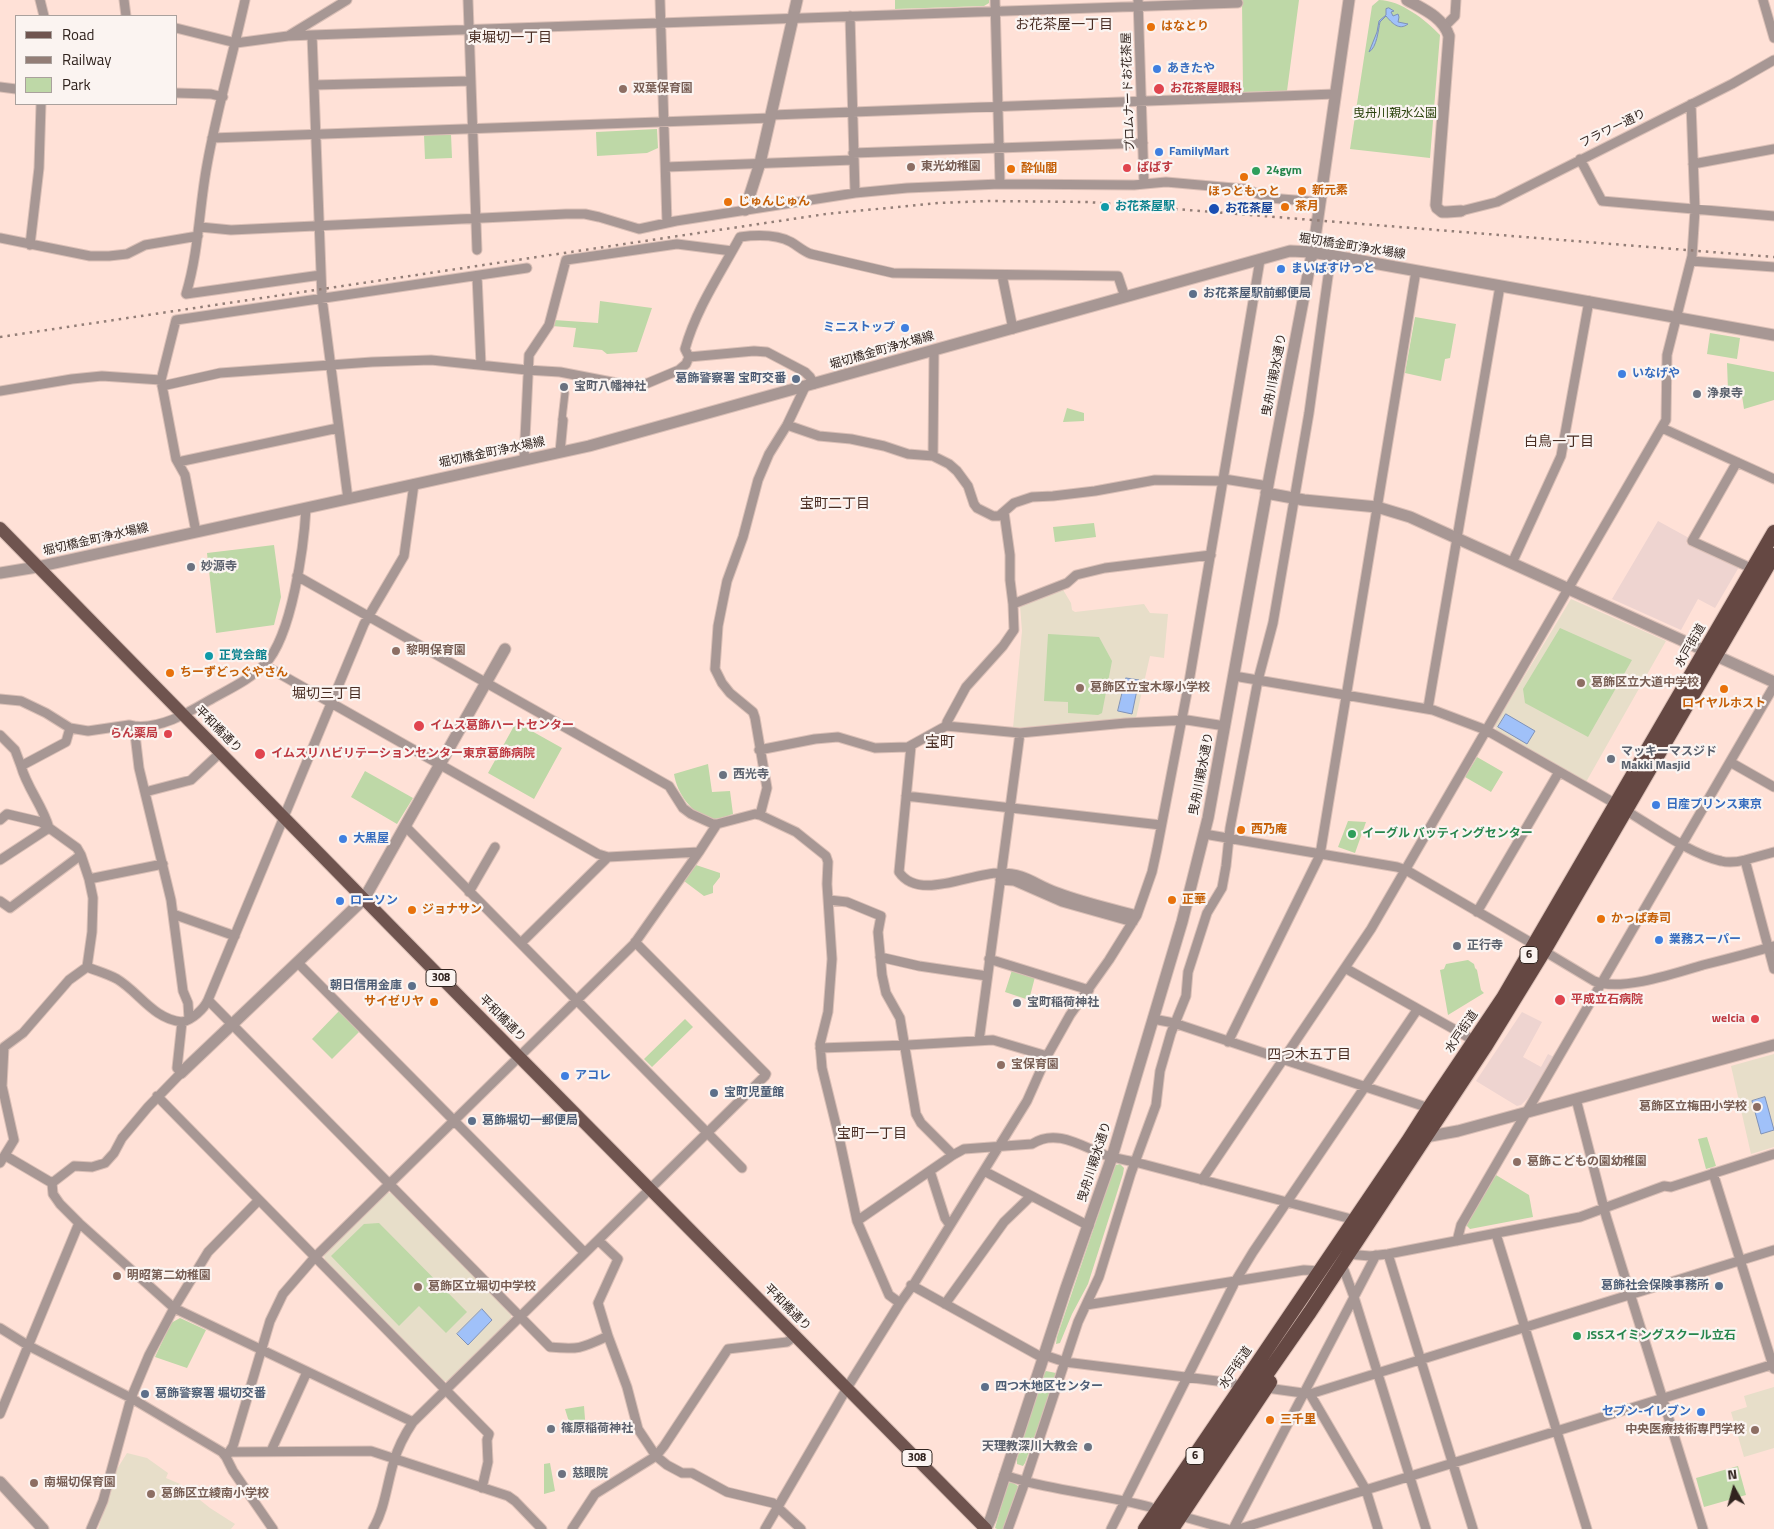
<!DOCTYPE html>
<meta charset="utf-8">
<style>
body{margin:0}
#map{position:relative;width:1774px;height:1529px;overflow:hidden;background:#ffe1d7;font-family:"Titillium Web",sans-serif}
canvas{display:block}
.legend{position:absolute;left:15px;top:15px;width:162px;height:90px;box-sizing:border-box;background:#fbf4f1;border:1px solid #aaa19d;margin:0;padding:6px 9px;list-style:none;font-size:15px;color:#31241f}
.legend li{display:flex;align-items:center;gap:10px;height:25px}
.legend b{width:25px;border:1px solid #aaa19d}
.north{position:absolute;left:1709px;top:1464px;width:50px;height:50px;-webkit-text-stroke:4px #fbf4f1;paint-order:stroke;rotate:353deg;font-size:14px;font-weight:700;line-height:20px;text-align:center;color:#31241f}
.north::after{content:'';display:block;margin:auto;width:18px;height:22px;background:#31241f;clip-path:polygon(50% 0,100% 100%,50% 72%,0 100%)}
</style>
<div id="map">
<canvas width="1774" height="1529"></canvas>
<ul class="legend">
<li><b style="height:6px;background:#6f544f"></b>Road</li>
<li><b style="height:6px;background:#937e77"></b>Railway</li>
<li><b style="height:14px;background:#bed8a7"></b>Park</li>
</ul>
<div class="north">N</div>
</div>
<script>
const g = document.querySelector('canvas').getContext('2d');
g.lineJoin = 'round';
function paint(path, color) {
  g.fillStyle = color;
  g.fill(path, 'evenodd');
}
function strokePath(path, color, width, dash) {
  g.strokeStyle = color;
  g.lineWidth = width;
  g.lineCap = dash ? 'butt' : 'round';
  g.setLineDash(dash || []);
  g.stroke(path);
}
function drawText(font, color, halo, rows, align = 'center') {
  g.font = font + ' "Titillium Web","Noto Sans JP",sans-serif';
  g.lineWidth = 4.5;
  g.setLineDash([]);
  g.textBaseline = 'middle';
  g.strokeStyle = halo;
  g.fillStyle = color;
  for (const [text, x, y, turn = 0] of rows) {
    g.save();
    g.translate(x, y);
    g.rotate((+turn || 0) * Math.PI / 180);
    g.textAlign = isNaN(turn) ? turn : align;
    if (halo) g.strokeText(text, 0, 0);
    g.fillText(text, 0, 0);
    g.restore();
  }
}
paint(new Path2D(`
 M1658,521L1689,538L1686,543L1739,567L1715,608L1698,599L1681,630L1612,599Z
 M1522,1012L1542,1022L1523,1057L1541,1067L1548,1054L1554,1057L1528,1098L1521,1105L1517,1106L1476,1081Z`), '#eed4d0');
paint(new Path2D(`
 M1062,588L1071,603L1072,610L1075,612L1144,604L1150,613L1168,614L1164,658L1150,656L1136,718L1013,728L1022,631L1020,605Z
 M1571,599L1666,641L1586,782L1496,730L1495,725Z
 M1774,1054V1147L1751,1154L1731,1066Z
 M387,1193H392L511,1314V1321L449,1381H443L325,1261L324,1255Z
 M1774,1387V1448L1744,1457L1731,1412L1747,1407L1744,1396Z
 M127,1453L147,1458L168,1473L166,1478L180,1484L210,1508L235,1524L231,1529H98L117,1469Z`), '#e7dec9');
paint(new Path2D(`
 M895,0H989V3L984,6L895,9Z
 M1242,0H1299L1287,91L1243,92Z
 M1379,0C1400,0 1426,20 1440,35L1430,158L1350,149L1372,6Z
 M657,129L658,148L647,153L597,156L596,132Z
 M451,134L452,158L425,159L424,135Z
 M600,301L652,308L637,352L607,354L602,350L573,347L576,328L552,326L554,320L598,323Z
 M1415,317L1456,324L1450,358L1445,359L1441,381L1405,373Z
 M1710,333L1740,338L1737,359L1707,354Z
 M1727,363L1774,372V400L1744,409L1741,389L1728,390Z
 M1067,408L1084,413V421L1063,422Z
 M1094,523L1096,537L1055,542L1053,527Z
 M274,545L281,597L274,625L216,633L207,553Z
 M1560,628L1632,660L1588,737L1525,703L1523,689Z
 M1048,634L1099,637L1112,661L1102,713L1098,715L1068,713V702L1044,701Z
 M521,725L562,748L534,799L488,773L514,726Z
 M1477,757L1503,772L1491,792L1465,777Z
 M708,764L712,792L730,791L733,814C727,816 719,819 714,819C692,816 677,793 674,774Z
 M365,771L413,798L397,824L351,797Z
 M1348,821L1366,822L1355,853L1338,847Z
 M696,865L720,873V877L713,886V893L704,896L684,881Z
 M1468,960L1474,964L1475,968L1477,970L1481,990L1484,993L1448,1015L1440,970L1444,969L1446,964Z
 M1012,970L1035,977L1029,1000L1005,992Z
 M339,1011L360,1031L332,1059L312,1039Z
 M685,1019L693,1027L652,1067L644,1059Z
 M1707,1137L1716,1166L1706,1169L1698,1139Z
 M1120,1164L1124,1168L1123,1174L1088,1284L1072,1314L1060,1343L1056,1344L1057,1337L1113,1171L1116,1165Z
 M1496,1175L1529,1195L1533,1217L1470,1229L1466,1225Z
 M379,1223L467,1312L446,1333L419,1306L399,1326L331,1256L364,1224Z
 M180,1318L206,1330L187,1368L155,1357L171,1323Z
 M1046,1371L1056,1373V1377L1025,1463L1023,1466L1017,1464V1459L1043,1374Z
 M584,1406L586,1432L579,1433L569,1422L565,1409Z
 M550,1463L555,1491L544,1494V1464Z
 M1738,1466L1746,1495L1704,1507L1696,1478Z
 M1012,1482L1018,1486V1489L1004,1529H997L995,1528L1007,1486L1009,1483Z`), '#bed8a7');
const water = new Path2D(`
 M1389,8L1394,11L1391,12L1393,16L1398,14L1399,17L1398,22L1408,24C1399,31 1392,23 1386,16L1380,22C1378,31 1377,47 1369,52L1377,32L1379,21L1386,15V9Z
 M1126,678L1139,680L1132,714L1118,711Z
 M1506,714L1535,731L1527,744L1498,727Z
 M1765,1097L1774,1130L1761,1134L1752,1101Z
 M482,1309L492,1320L468,1345L457,1334Z`);
paint(water, '#a0c1f9');
strokePath(water, '#7f92b8', 1);
const pedestrian = new Path2D(`
 M562,419L565,393`);
const minor = new Path2D(`
 M40,0L44,16
 M124,0L126,16
 M245,0C233,55 217,109 207,165C199,208 199,251 186,294L321,275
 M468,0L477,250
 M660,0L667,223
 M995,0L1000,184
 M1138,0L1144,184
 M1763,0L1774,38
 M850,16L855,193
 M1445,26L1455,16L1456,0
 M176,28L236,43L288,36L312,35L1238,3
 M312,35L322,298L348,499
 M288,36L347,0
 M314,85L471,81
 M0,87L16,89
 M176,93L211,94L223,97
 M772,115L1335,94
 M212,138L771,118
 M853,153L1143,143
 M1580,159L1602,201L1774,216
 M1693,164L1774,149
 M666,167L853,160
 M1461,211L1497,202L1732,84L1774,60
 M200,227L231,230L566,214H585L599,217L639,229L676,221L855,193L907,188L1000,184L1134,185L1166,182L1245,189L1269,198L1320,202
 M0,238L90,256H109L127,254L145,245L198,236
 M30,245L39,168L41,104
 M1691,261L1774,267
 M1002,275L1013,329
 M477,276L481,365
 M814,384L810,377L805,372L767,352L754,351L689,357L685,349C696,309 720,274 740,237C755,235 776,234 791,242C798,246 803,251 811,254L893,273L1118,276L1125,297
 M162,386L220,373L372,362L431,360L527,370L560,372L622,384L636,385L648,383L679,370L686,364L689,357
 M0,391L72,379L102,376L161,380
 M787,425L819,436L851,439L884,446L908,454L933,456L949,464L957,471L968,486L974,504L977,508L993,516H999L1014,503L1032,497L1053,496L1095,491L1155,480L1223,481
 M1662,428L1774,479
 M560,452L563,420
 M933,456L934,351
 M524,460L529,355L549,325L566,260L677,244L732,251
 M178,462L338,428
 M1737,462L1692,541L1753,569
 M1224,479L1268,486
 M196,532L185,475L176,459L161,380L176,320L527,268
 M1512,563L1561,456L1589,301
 M297,576L669,786L683,808L691,814L713,824H717L755,814L760,815L796,832L826,856L828,862L827,884L832,959L828,1012L820,1044L822,1068L839,1137L857,1221L889,1295L900,1303
 M1013,604L1067,583L1076,575L1105,568L1211,555
 M264,665L598,854L608,857L699,852L717,824
 M1234,676L1433,710L1486,730L1616,804
 M0,699L21,701L46,713L70,728L88,731L129,725L134,726
 M1428,708L1500,286
 M946,726L1020,733L1126,723L1187,720L1225,726
 M0,735L15,750L21,766
 M911,746L899,872C919,902 972,872 1000,873C1027,873 1034,884 1057,892C1083,902 1110,908 1137,915
 M759,750L815,739L838,737L875,748L908,747L946,726L947,722L966,687L1003,646L1014,630L1013,604L1010,580V555L1004,512
 M1730,762L1774,787
 M145,792L191,780L221,752
 M906,796L1161,825
 M1625,810C1652,826 1692,855 1721,861C1729,863 1737,862 1745,860
 M760,815L767,788L755,718L753,712L730,693L722,683L715,669L718,626L727,581L743,537L758,480L769,454L787,425L805,387
 M0,820L7,814L41,822L77,848L81,855L89,879L93,898L92,932L87,967L69,980L23,1033L4,1047L2,1086L14,1140L0,1163
 M405,826L742,1168
 M49,828C43,806 27,788 21,766L66,742L70,728
 M1204,834L1397,867L1406,870L1535,945
 M1774,852L1745,860L1774,969
 M0,860L49,828
 M89,879L163,864
 M1000,880L1014,881L1062,902L1133,922
 M469,892L495,847
 M829,900L847,902L881,916L878,932L882,975L886,993L900,1018L916,1114L921,1123L953,1155
 M0,901L10,908L81,855
 M1477,912L1559,772
 M173,914L235,936
 M521,943L608,857
 M1544,951L1594,981C1620,992 1676,973 1703,965C1727,959 1750,953 1774,946
 M880,957L919,966L987,976
 M989,959L1089,990
 M298,963L585,1253
 M87,967C97,971 108,974 117,979C139,992 153,1019 182,1022
 M1345,968L1475,1041
 M208,1000L550,1347C579,1350 582,1348 608,1336
 M189,1019L188,1003L183,991L171,900L139,768L134,726C160,729 186,714 208,701C227,690 250,680 265,664C292,636 304,546 306,508
 M1153,1019L1174,1023L1429,1108
 M979,1041L1020,733
 M1228,1042L1320,855L1416,271
 M820,1048L908,1045L993,1040L1047,1056
 M157,1096L489,1434L487,1440L488,1462L482,1488
 M1576,1099L1606,1216L1703,1529
 M6,1156L52,1183L53,1194L60,1204L79,1223L174,1308L413,1422
 M930,1171L945,1218L950,1225
 M984,1171L1089,1226
 M1713,1173L1774,1369
 M1202,1180L1371,929L1666,420L1667,355L1692,256L1695,210L1691,104
 M52,1183L74,1166L92,1167L105,1163L114,1153L122,1138L148,1107L181,1073L177,1068L182,1022C192,1020 204,1009 208,1000L364,624L404,556L414,484
 M857,1221L953,1155L964,1149L1032,1144C1056,1128 1081,1146 1105,1155C1115,1158 1125,1160 1135,1162L1355,1220
 M1496,1234L1587,1529
 M598,1240L618,1259L598,1303L608,1336L627,1387L638,1429L656,1456L667,1465L682,1473H692L727,1492L773,1503L801,1529
 M1457,1241L1461,1225L1774,686
 M1347,1254L1370,1256L1388,1254L1580,1217L1664,1186L1671,1187L1774,1154
 M1388,1254L1473,1529
 M1341,1262L1354,1297L1426,1529
 M911,1285L1043,1358
 M945,1304L1004,1222L1031,1196
 M1086,1305L1304,1270L1320,1271
 M0,1328L29,1346L131,1398L222,1452L226,1457L233,1471L273,1529
 M1044,1355L1065,1362L1233,1383
 M1267,1388L1310,1394L1774,1250
 M1310,1394L1366,1490L1378,1529
 M0,1414L79,1223
 M271,1451L307,1372
 M230,1452L371,1451L508,1496L515,1501L542,1529
 M226,1457L233,1446L270,1321L283,1294L315,1257L634,944L699,852
 M1004,1475C1051,1491 1102,1494 1150,1507
 M1181,1516L1227,1529
 M91,1529L103,1501L131,1398L149,1355L174,1308L208,1252L259,1200
 M373,1529C385,1509 387,1483 394,1461C398,1447 405,1434 413,1422L765,1076L766,1074L635,942
 M572,1529L595,1494L656,1456L664,1446L728,1349L787,1342L795,1336
 M765,1529L847,1388L900,1303L915,1282L1027,1101L1047,1056L1070,1015L1109,960L1137,915L1152,872L1157,849L1189,682L1260,260
 M1008,1529L1025,1482L1078,1322L1099,1277L1131,1173L1156,1105L1160,1071L1171,1033L1186,996L1188,972L1207,913L1222,888L1226,866L1230,828L1258,680L1273,623L1309,413L1331,255
 M1111,1529L1236,1280L1253,1252L1417,1010
 M1233,1529L1376,1255
 M1239,1529L1774,1364`);
const tertiary = new Path2D(`
 M1407,0C1423,9 1443,17 1449,36L1436,205L1437,208L1442,212H1447L1461,211
 M745,210L760,163L797,0
 M1266,493L1304,500L1377,507L1410,517L1774,682
 M0,573L37,567L589,446L1290,251L1312,252L1774,335
 M181,1073L364,899L505,649
 M1425,1137L1458,1131L1774,1045
 M0,1482L43,1529
 M986,1529L991,1518L1066,1288L1112,1157L1182,922L1208,818L1269,479L1315,238L1349,0`);
const primary = new Path2D(`
 M0,528L463,1000L986,1529`);
const trunk = new Path2D(`
 M1145,1529L1408,1141L1429,1108L1503,998L1774,532
 M1159,1529L1310,1312L1485,1047L1544,951L1774,555
 M1172,1529L1270,1382`);
strokePath(pedestrian, '#dabfb6', 9);
strokePath(minor, '#dabfb6', 11);
strokePath(tertiary, '#dabfb6', 13);
strokePath(primary, '#dabfb6', 14);
strokePath(trunk, '#dabfb6', 16);
strokePath(pedestrian, '#a79794', 7);
strokePath(minor, '#a79794', 9);
strokePath(tertiary, '#a79794', 11);
strokePath(primary, '#6f544f', 12);
strokePath(trunk, '#654843', 14);
strokePath(new Path2D(`
 M0,337L826,214L938,203L988,201L1088,202L1774,257`), '#937e77', 2.5, [2.5, 5]);
for (const [x, y, r, color] of [
 [1151,27,5,"#e8710a"],
 [1157,69,5,"#3f7fe0"],
 [623,89,5,"#8d6e63"],
 [1159,89,6,"#e0444e"],
 [1159,152,5,"#3f7fe0"],
 [911,167,5,"#8d6e63"],
 [1127,168,5,"#e0444e"],
 [1011,169,5,"#e8710a"],
 [1256,171,5,"#2e9e5b"],
 [1244,177,5,"#e8710a"],
 [1302,191,5,"#e8710a"],
 [728,202,5,"#e8710a"],
 [1105,207,5,"#0f9aa8"],
 [1285,207,5,"#e8710a"],
 [1214,209,6,"#1a4fb4"],
 [1281,269,5,"#3f7fe0"],
 [1193,294,5,"#5c6f8a"],
 [905,328,5,"#3f7fe0"],
 [1622,374,5,"#3f7fe0"],
 [796,379,5,"#5c6f8a"],
 [564,387,5,"#6b7280"],
 [1697,394,5,"#6b7280"],
 [191,567,5,"#6b7280"],
 [396,651,5,"#8d6e63"],
 [209,656,5,"#0f9aa8"],
 [170,673,5,"#e8710a"],
 [1581,683,5,"#8d6e63"],
 [1080,688,5,"#8d6e63"],
 [1724,689,5,"#e8710a"],
 [419,726,6,"#e0444e"],
 [168,734,5,"#e0444e"],
 [260,754,6,"#e0444e"],
 [1611,759,5,"#6b7280"],
 [723,775,5,"#6b7280"],
 [1656,805,5,"#3f7fe0"],
 [1241,830,5,"#e8710a"],
 [1352,834,5,"#2e9e5b"],
 [343,839,5,"#3f7fe0"],
 [1172,900,5,"#e8710a"],
 [340,901,5,"#3f7fe0"],
 [412,910,5,"#e8710a"],
 [1601,919,5,"#e8710a"],
 [1659,940,5,"#3f7fe0"],
 [1457,946,5,"#6b7280"],
 [412,986,5,"#5c6f8a"],
 [1560,1000,6,"#e0444e"],
 [434,1002,5,"#e8710a"],
 [1017,1003,5,"#6b7280"],
 [1755,1019,5,"#e0444e"],
 [1001,1065,5,"#8d6e63"],
 [565,1076,5,"#3f7fe0"],
 [714,1093,5,"#5c6f8a"],
 [1757,1107,5,"#8d6e63"],
 [472,1121,5,"#5c6f8a"],
 [1517,1162,5,"#8d6e63"],
 [117,1276,5,"#8d6e63"],
 [1719,1286,5,"#5c6f8a"],
 [418,1287,5,"#8d6e63"],
 [1577,1336,5,"#2e9e5b"],
 [985,1387,5,"#5c6f8a"],
 [145,1394,5,"#5c6f8a"],
 [1701,1412,5,"#3f7fe0"],
 [1270,1420,5,"#e8710a"],
 [551,1429,5,"#6b7280"],
 [1755,1430,5,"#8d6e63"],
 [1088,1447,5,"#6b7280"],
 [562,1474,5,"#6b7280"],
 [34,1483,5,"#8d6e63"],
 [151,1494,5,"#8d6e63"]
]) {
  const dot = new Path2D();
  dot.arc(x, y, r, 0, 2 * Math.PI);
  g.fillStyle = color;
  g.fill(dot);
  strokePath(dot, '#fbf4f1', 2);
}
for (const [x, y, w] of [
 [1529,955,18],
 [441,978,30],
 [1195,1456,18],
 [917,1458,30]
]) {
  const box = new Path2D();
  box.roundRect(x - w / 2, y - 8.5, w, 17, 4);
  g.fillStyle = '#fbf4f1';
  g.fill(box);
  strokePath(box, '#31241f', 1);
}
drawText('bold 11px', '#31241f', null, [
 ["6",1529,955],
 ["308",441,978],
 ["6",1195,1456],
 ["308",917,1458]
]);
drawText('bold 12px', '#c56008', '#fbf4f1', [
 ["はなとり",1161,27],
 ["酔仙閣",1021,169],
 ["新元素",1312,191],
 ["ほっともっと",1244,192,"center"],
 ["じゅんじゅん",738,202],
 ["茶月",1295,207],
 ["ちーずどっぐやさん",180,673],
 ["ロイヤルホスト",1724,704,"center"],
 ["西乃庵",1251,830],
 ["正華",1182,900],
 ["ジョナサン",422,910],
 ["かっぱ寿司",1611,919],
 ["サイゼリヤ",424,1002,"right"],
 ["三千里",1280,1420]
], 'left');
drawText('bold 12px', '#366cbe', '#fbf4f1', [
 ["あきたや",1167,69],
 ["FamilyMart",1169,152],
 ["まいばすけっと",1291,269],
 ["ミニストップ",895,328,"right"],
 ["いなげや",1632,374],
 ["日産プリンス東京",1666,805],
 ["大黒屋",353,839],
 ["ローソン",350,901],
 ["業務スーパー",1669,940],
 ["アコレ",575,1076],
 ["セブン-イレブン",1691,1412,"right"]
], 'left');
drawText('bold 12px', '#785e54', '#fbf4f1', [
 ["双葉保育園",633,89],
 ["東光幼稚園",921,167],
 ["黎明保育園",406,651],
 ["葛飾区立大道中学校",1591,683],
 ["葛飾区立宝木塚小学校",1090,688],
 ["宝保育園",1011,1065],
 ["葛飾区立梅田小学校",1747,1107,"right"],
 ["葛飾こどもの園幼稚園",1527,1162],
 ["明昭第二幼稚園",127,1276],
 ["葛飾区立堀切中学校",428,1287],
 ["中央医療技術専門学校",1745,1430,"right"],
 ["南堀切保育園",44,1483],
 ["葛飾区立綾南小学校",161,1494]
], 'left');
drawText('bold 12px', '#be3a42', '#fbf4f1', [
 ["お花茶屋眼科",1170,89],
 ["ぱぱす",1137,168],
 ["イムス葛飾ハートセンター",430,726],
 ["らん薬局",158,734,"right"],
 ["イムスリハビリテーションセンター東京葛飾病院",271,754],
 ["平成立石病院",1571,1000],
 ["welcia",1745,1019,"right"]
], 'left');
drawText('12px', '#31241f', '#fbf4f1', [
 ["プロムナードお花茶屋",1129,92,-92],
 ["フラワー通り",1613,129,-26],
 ["堀切橋金町浄水場線",1352,247,9],
 ["堀切橋金町浄水場線",882,351,-16],
 ["曳舟川親水通り",1275,375,-79],
 ["堀切橋金町浄水場線",492,453,-12],
 ["堀切橋金町浄水場線",96,540,-13],
 ["水戸街道",1691,646,-60],
 ["平和橋通り",218,730,45],
 ["曳舟川親水通り",1202,774,-79],
 ["平和橋通り",502,1019,45],
 ["水戸街道",1462,1032,-56],
 ["曳舟川親水通り",1095,1162,-72],
 ["平和橋通り",787,1308,45],
 ["水戸街道",1236,1368,-56]
]);
drawText('12px', '#2a420c', '#fbf4f1', [
 ["曳舟川親水公園",1395,114]
]);
drawText('bold 12px', '#27864d', '#fbf4f1', [
 ["24gym",1266,171],
 ["イーグル バッティングセンター",1362,834],
 ["JSSスイミングスクール立石",1587,1336]
], 'left');
drawText('bold 12px', '#0d838f', '#fbf4f1', [
 ["お花茶屋駅",1115,207],
 ["正覚会館",219,656]
], 'left');
drawText('bold 12px', '#164399', '#fbf4f1', [
 ["お花茶屋",1225,209]
], 'left');
drawText('bold 12px', '#4e5e75', '#fbf4f1', [
 ["お花茶屋駅前郵便局",1203,294],
 ["葛飾警察署 宝町交番",786,379,"right"],
 ["朝日信用金庫",402,986,"right"],
 ["宝町児童館",724,1093],
 ["葛飾堀切一郵便局",482,1121],
 ["葛飾社会保険事務所",1709,1286,"right"],
 ["四つ木地区センター",995,1387],
 ["葛飾警察署 堀切交番",155,1394]
], 'left');
drawText('bold 12px', '#5b616d', '#fbf4f1', [
 ["宝町八幡神社",574,387],
 ["浄泉寺",1707,394],
 ["妙源寺",201,567],
 ["マッキーマスジド",1621,752],
 ["Makki Masjid",1621,766],
 ["西光寺",733,775],
 ["正行寺",1467,946],
 ["宝町稲荷神社",1027,1003],
 ["篠原稲荷神社",561,1429],
 ["天理教深川大教会",1078,1447,"right"],
 ["慈眼院",572,1474]
], 'left');
drawText('14px', '#492d23', '#fbf4f1', [
 ["お花茶屋一丁目",1064,26],
 ["東堀切一丁目",510,39],
 ["白鳥一丁目",1559,443],
 ["宝町二丁目",835,505],
 ["堀切三丁目",327,695],
 ["四つ木五丁目",1309,1056],
 ["宝町一丁目",872,1135]
]);
drawText('15px', '#492d23', '#fbf4f1', [
 ["宝町",940,743]
]);
</script>
